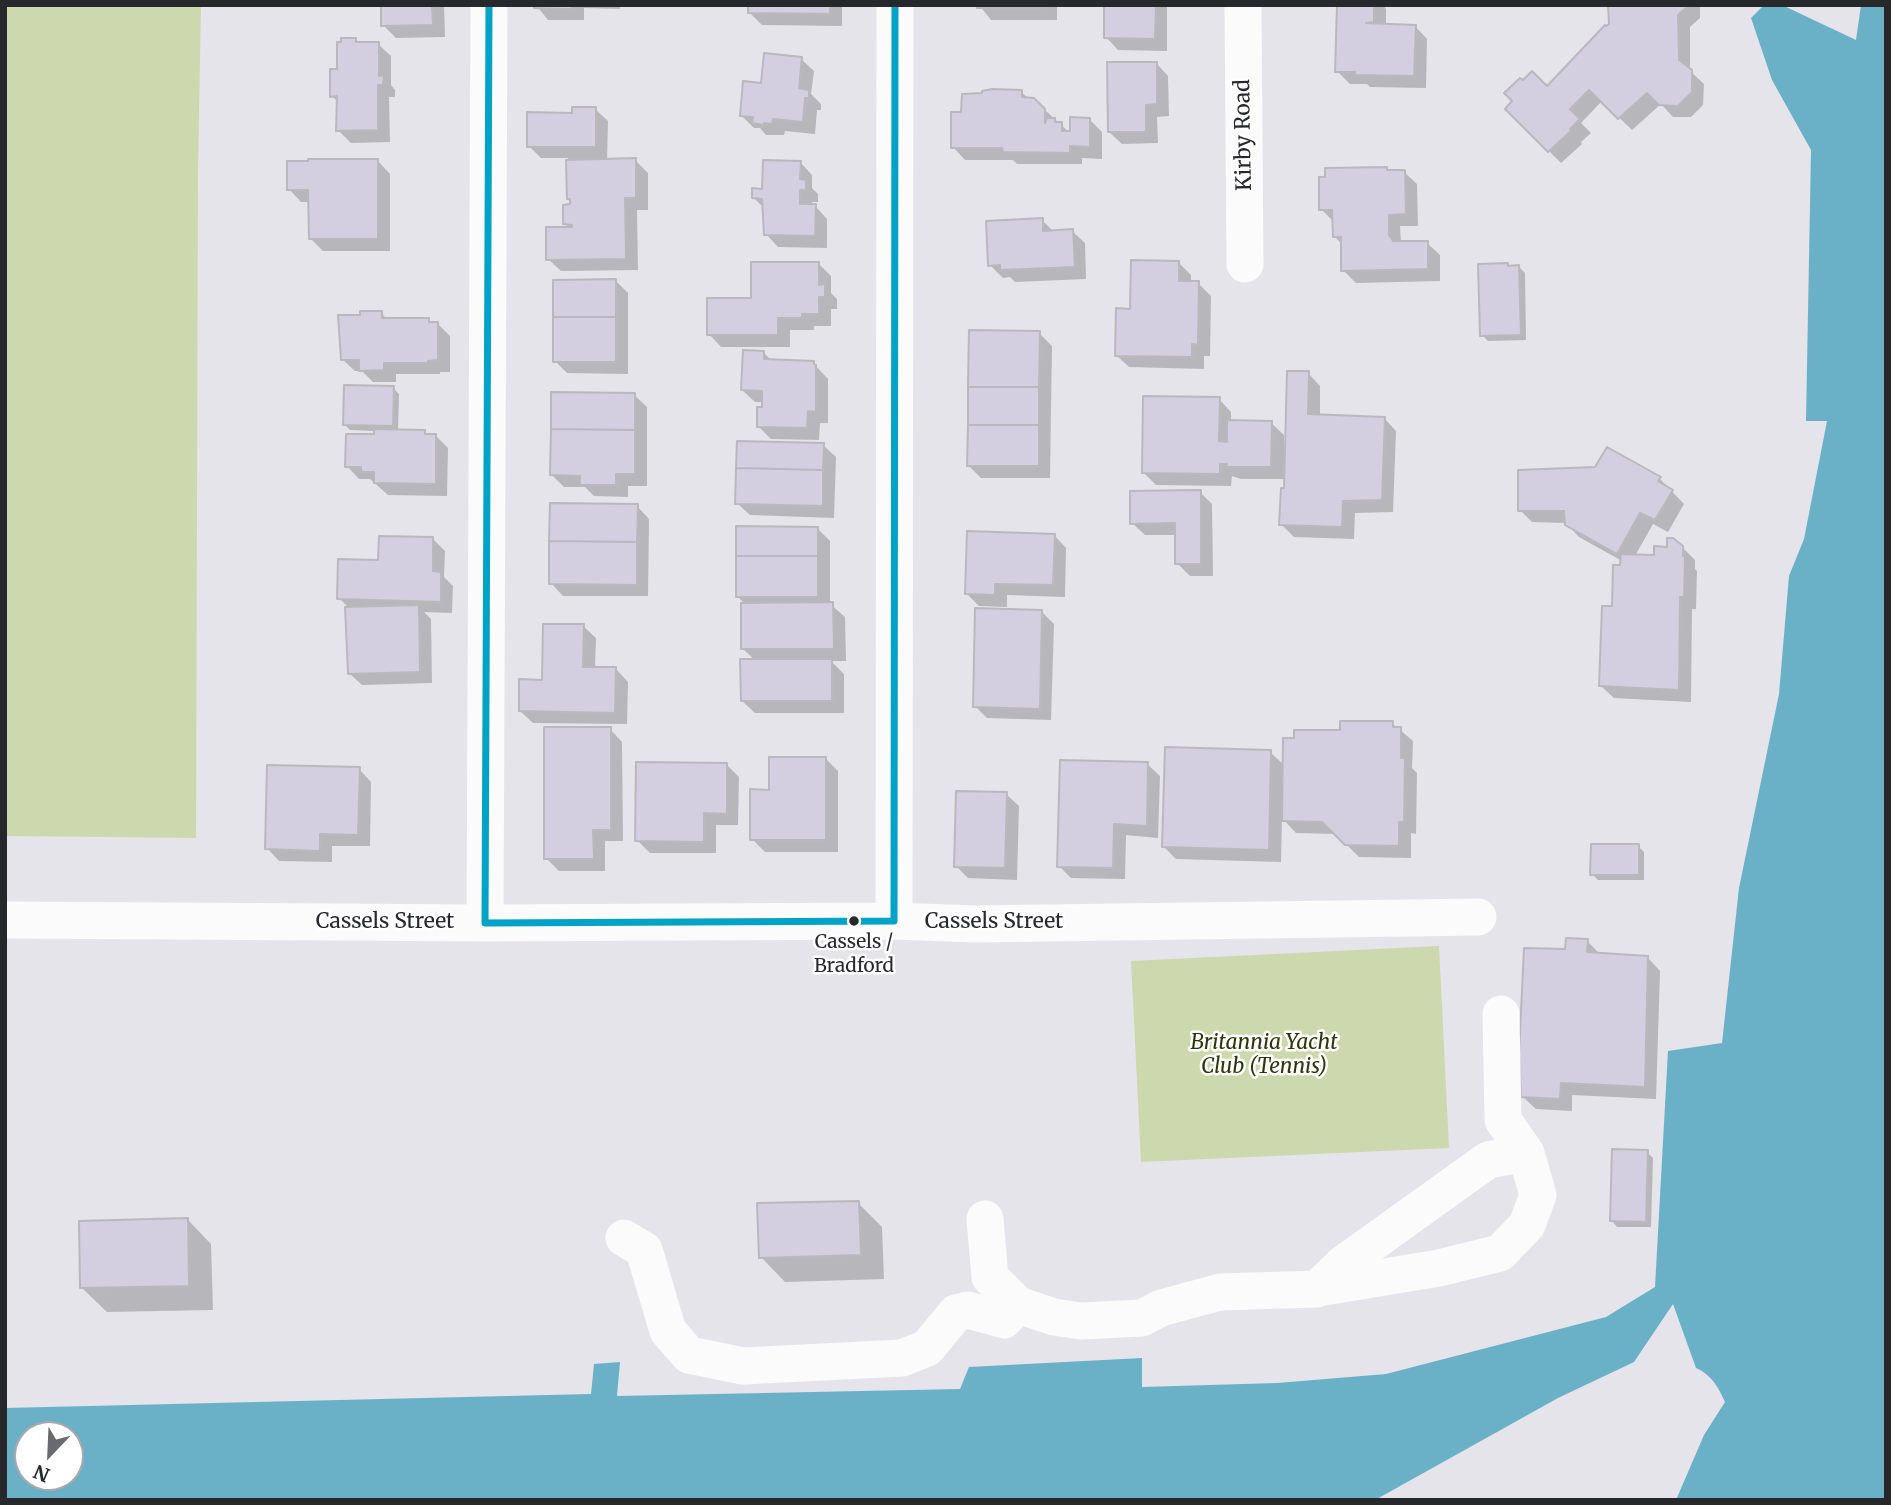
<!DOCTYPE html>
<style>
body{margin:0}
#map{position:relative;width:1891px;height:1505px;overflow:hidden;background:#e4e4ea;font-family:Merriweather,serif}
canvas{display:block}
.frame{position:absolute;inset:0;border:7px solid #27282c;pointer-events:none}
.north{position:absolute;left:14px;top:1421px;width:70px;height:70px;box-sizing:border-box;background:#fff;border:2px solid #a9a9ab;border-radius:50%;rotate:203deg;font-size:19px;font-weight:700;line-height:28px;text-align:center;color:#27282c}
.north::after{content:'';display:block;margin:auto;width:24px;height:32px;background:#696a6e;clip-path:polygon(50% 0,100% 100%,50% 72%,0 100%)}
</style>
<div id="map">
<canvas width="1891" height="1505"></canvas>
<div class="frame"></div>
<div class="north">N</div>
</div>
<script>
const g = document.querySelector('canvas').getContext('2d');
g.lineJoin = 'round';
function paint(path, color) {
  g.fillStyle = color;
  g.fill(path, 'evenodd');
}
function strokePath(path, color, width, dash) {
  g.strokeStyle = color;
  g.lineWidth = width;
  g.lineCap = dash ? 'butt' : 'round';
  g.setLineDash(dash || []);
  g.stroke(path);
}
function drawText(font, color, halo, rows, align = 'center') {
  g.font = font + ' Merriweather,serif';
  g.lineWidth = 5;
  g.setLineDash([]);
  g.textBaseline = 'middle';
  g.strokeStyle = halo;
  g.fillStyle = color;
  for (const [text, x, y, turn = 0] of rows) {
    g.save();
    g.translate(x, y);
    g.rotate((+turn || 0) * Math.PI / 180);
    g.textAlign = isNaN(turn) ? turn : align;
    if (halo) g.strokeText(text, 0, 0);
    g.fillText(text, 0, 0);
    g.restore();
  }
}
paint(new Path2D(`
 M5,5H201L198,171L196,838L5,836Z
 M1439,946L1449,1148L1141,1162L1131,961Z`), '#ced8ae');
paint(new Path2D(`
 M1764,5H1782L1856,40L1861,5H1886V1500H1676L1704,1435L1725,1402C1718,1387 1712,1375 1696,1368L1673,1304L1634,1362L1558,1398L1375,1500H5V1408L591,1394L594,1364L620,1362L617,1396L960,1389L969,1367L1142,1358V1387L1277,1383L1386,1374L1606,1317L1655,1287L1668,1051L1722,1043L1739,888L1779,694L1789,576L1804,539L1827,421H1806L1811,150L1772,80L1751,18ZM28,1435H70V1477H28Z`), '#6ab1c8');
paint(new Path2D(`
 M383,5H444L445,37L396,38L383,25Z
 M536,5H620V9L584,8V20H548Z
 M750,5H842V26L762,25L749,12Z
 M979,5H1057V20H991Z
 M1106,5H1167V51L1118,50L1106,37Z
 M1339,5H1383L1386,9V25L1415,26L1427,39L1426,88L1370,87L1367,84H1350L1337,71Z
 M1610,5L1700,6V18L1690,27V71L1704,84L1703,105L1691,117H1673L1661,104L1632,130L1602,101L1581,123L1591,133L1581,142L1582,144L1561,163L1507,109L1547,88L1610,25Z
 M355,40L359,44H378L391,56V85L395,90V97H389L390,142L351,143L338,130V102L332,96L339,71Z
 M801,59L814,71L811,94L821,104V110H817L815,134L785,131L784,135H766L760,128H754L741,115L762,85Z
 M1156,63L1168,76L1169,116L1157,117L1158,143L1122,144L1109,132Z
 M1021,92L1029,99H1033L1071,134L1089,119L1102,132V159L1082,158V164H1017L1013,160H965L953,147L963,114Z
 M595,109L608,121L607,161L635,160L648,173V210H637L638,270L561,271L548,259L570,228L565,224L572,206L569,198L568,158H541L529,146L574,114Z
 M378,161L390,174V251H323L311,239L310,202H301L289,189Z
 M800,162L812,175V188L818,194V202H812L811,206H815L827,219V248L778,247L766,234L764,208L754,198Z
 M1386,169L1390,172H1404L1417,184L1418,226H1400L1401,243H1427L1440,255V281L1356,283L1343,270L1342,244L1335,237L1334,222L1321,209Z
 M1042,220L1054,232L1072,231L1085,243L1086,279L1015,282L1010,277L1003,278L990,265Z
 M1178,262L1191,275V283H1198L1211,296L1210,356H1204V369L1129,367L1116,355L1132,310Z
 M818,263L831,276V293L837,299V309H831V326H814V330H790V347H721L709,334L753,300Z
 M1508,265L1510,268L1519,267L1525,273L1526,340L1488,341L1482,335Z
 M616,281L628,293V374L567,373L555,361Z
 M381,313L388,320L428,319L432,324L437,323L450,336V372H440V374H396V382H373L362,371H355L342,359L362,317Z
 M1039,333L1052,346L1050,478H981L969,466Z
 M763,352L772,361L813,363L828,379V423H820L819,440L771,439L759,427L763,402H755L742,390Z
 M1308,373L1320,386V416L1384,418L1396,431L1393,512L1355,513L1354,539L1294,537L1281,524L1286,479H1241L1232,476L1231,486L1156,485L1144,473L1219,399L1231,412V422L1271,423L1284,435V448H1287Z
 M393,388L399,394L398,431H424L428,435L436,436L448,448L447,496L388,495L370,479H359L347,466L376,436L375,431L350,430L344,424Z
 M634,395L647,407V486H628V497L594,496L585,487H564L552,475Z
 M823,445L836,457L834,518L750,515L737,503Z
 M1660,479L1684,504L1668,532L1653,524L1635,556L1655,557L1682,547L1695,560V569L1697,571L1696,609H1692L1691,702L1614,698L1601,686L1622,561L1579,537L1566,523L1532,522L1520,510Z
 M1200,492L1212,504L1213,576H1190L1177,563V535H1145L1132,523Z
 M637,506L649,519L648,596H563L551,583Z
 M817,528L830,541V604L845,617L846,661H831L844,674V713H755L742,701L756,661L743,649L746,605L737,596Z
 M1054,535L1066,548L1065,597L1007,595V607L979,606L967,594Z
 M433,539L445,551L444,577L453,586L452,613L424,612L431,619L432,683L362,685L349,673L350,609L339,598L380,561Z
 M1041,611L1054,624L1051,720L987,718L975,706Z
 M583,626L596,638L595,669H616L628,682L627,724L533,723L520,711Z
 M1392,723L1413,741L1412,768L1417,773L1416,834L1411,833V858L1359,857L1336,834L1296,833L1282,818L1281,862L1176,859L1164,847L1270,752L1284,765L1342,732Z
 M610,729L622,742L623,841H605V871H559L546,858Z
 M826,759L838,771V852H765L752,839L771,791Z
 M726,764L739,777L738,825H716V853H650L637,840Z
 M1147,764L1160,776L1158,838L1126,835L1125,879L1071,878L1059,866Z
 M359,769L371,782L370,846H332V862L279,861L267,848Z
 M1006,794L1019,806L1017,880L968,878L956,866Z
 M1638,846L1644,852V880H1598L1592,874Z
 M1587,941L1599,953L1648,958L1660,971L1656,1099L1572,1095V1111L1536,1109L1523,1097L1567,951Z
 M1647,1152L1653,1158L1651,1227H1617L1612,1221Z
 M858,1203L882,1227L884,1279L785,1282L761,1257Z
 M187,1219L211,1244L213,1310L107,1312L82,1288Z`), '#0003');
const building = new Path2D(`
 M381,5H432L433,25L381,26Z
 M534,5H572V9L534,8Z
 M748,5H830V14L748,13Z
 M977,5H1045V8H977Z
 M1104,5H1156L1155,39L1104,38Z
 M1337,5H1374V22L1366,23L1416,25L1414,76L1355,75V72H1335Z
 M1608,5H1689L1678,15L1679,60L1692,70V92L1678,106L1659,105L1647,93L1618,119L1589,90L1570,109L1580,119L1570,129L1571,131L1548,152L1505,109L1512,101L1504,93L1520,78L1523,80L1532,71L1547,86L1605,25L1606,26L1609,24Z
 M341,38H356V42H379V76H384L383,85H378V130L336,131L337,96L330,97V69H337V42H341Z
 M764,53L802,57L799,88L809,90V98H805L803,122L773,119L772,124L764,123V125L752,123L753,117L740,116L743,81L761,83Z
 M1107,62H1157V104L1146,105V132H1108Z
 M992,89L1022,90V97L1034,98L1045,109V123L1047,118H1055V122H1062V131H1070V117L1090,118V147L1070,146V153L1003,152L1002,148H951V112H961L962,94L982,93V91Z
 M572,107H596V147H527V112L572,113Z
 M636,158V198H625L626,259L546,260V227H572V225L563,224V205L570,204V199H567L566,160Z
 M308,159H378V239H309L308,190H287V161H308Z
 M763,160L801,161L800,179L806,180V190H800V204H816L815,236L764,235L762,199L752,198V188L762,189Z
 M1387,167V170H1405L1406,214L1389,215V235L1393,241H1428V269L1341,271V237H1333L1332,210H1319V177H1325V168Z
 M1043,218V231L1073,229L1075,267L1000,270V265L988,266L986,221Z
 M1131,260L1179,261V281H1199L1198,345L1192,344V357L1115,356L1116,308L1130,309Z
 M751,262H819V285L825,284V297H819V314H802V318H778V335H707V298H751Z
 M1508,263V266L1519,265L1521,335L1480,336L1478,264Z
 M616,279V317H553V280Z
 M360,311H382V318H429V322H438V360L428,361V363H384V370L359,371V360H341L338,315H360Z
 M553,317H616V362H553Z
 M969,330L1040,331L1039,387H968Z
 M743,350L764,351V359L814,361V364L816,365V412L808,411L807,428L757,427V407H762V391L741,390Z
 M1287,371H1309L1308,414L1385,417L1382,500L1343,501L1342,527L1279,525L1281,488H1284Z
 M344,385L394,386L393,426L343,425Z
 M968,387H1039V425H968Z
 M551,392L635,393V430L551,429Z
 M1143,396L1220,397L1219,441L1227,442V420L1272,421L1271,467H1226L1227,464H1220V474L1142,473Z
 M968,425H1039V466H967Z
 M374,429L425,430V434H436V484L374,483V472H361V467H345L346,434H374Z
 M551,429L635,430V474H616V485H580V476L550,475Z
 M737,441L824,443L823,470L736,468Z
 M1607,447L1661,477L1658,481L1673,490L1655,520L1640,513L1617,554L1565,525L1564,511H1518V470L1595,467Z
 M736,468L823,470V506L735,504Z
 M1201,490V564H1175V523L1130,524V491Z
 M550,503L638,504L637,542L549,541Z
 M736,526L818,527V556H736Z
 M967,531L1055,534L1053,585L995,584V595L965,594Z
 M379,536L433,537V571L441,572V602L337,599L338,559L378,560Z
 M1667,538H1673L1683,546V556L1685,557L1684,597H1680L1679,690L1599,686L1602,606H1612L1613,565H1620L1621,554L1654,555V546L1667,547Z
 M549,541L637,542V585L549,584Z
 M736,556H818V597H736Z
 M833,602L834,649H741V603Z
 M419,605L420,672L348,674L345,607Z
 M975,608L1042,610L1040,709L973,707Z
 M543,624H584L583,667H616L615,713L519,711V679L542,680Z
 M740,659H832V701H741Z
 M1340,721H1393V727H1401V758H1405L1404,822H1399V846L1345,845L1322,822L1282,821L1283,738H1294V730H1340Z
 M544,727H611V830H593L594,859H544Z
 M1165,747L1271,750L1269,850L1162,847Z
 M769,757H826V840H750V789L769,790Z
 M1060,760L1148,762L1147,826L1114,824L1113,868L1057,867Z
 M636,762L727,763V814L704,813V842L635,841Z
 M267,765L360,767L358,835L320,834V851L265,849Z
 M956,791L1007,792L1005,868L954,867Z
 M1591,844H1639V875H1590Z
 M1566,938L1588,939L1587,952L1648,956L1645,1087L1561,1083L1560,1099L1521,1097L1519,1054L1524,948L1565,949Z
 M1612,1149L1648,1150L1646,1222L1610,1221Z
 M859,1201L861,1255L759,1258L757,1203Z
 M188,1218L189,1286L80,1288L79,1221Z`);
paint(building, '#d3cfe0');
strokePath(building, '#b9b8bc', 2);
strokePath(new Path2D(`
 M1243,5L1245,264
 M5,920L485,923L894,921L976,924L1478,917
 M894,921L895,5
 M485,923L489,5
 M985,1219L990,1277L1018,1305L1054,1317L1081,1321L1142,1318L1161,1308L1220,1292L1317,1289L1343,1264L1488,1160L1526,1153
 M624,1238L644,1250L668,1331L689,1355L743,1366L902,1358L927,1348L956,1313L968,1310L1004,1320L1018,1305
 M1318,1288L1439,1268L1500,1253L1527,1225L1538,1195L1526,1153L1503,1120L1501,1014`), '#fbfbfc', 37);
strokePath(new Path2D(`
 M894,921L895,5
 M485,923L489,5
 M485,923L894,921`), '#02a3c6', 7);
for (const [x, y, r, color] of [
 [854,921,6,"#27282c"]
]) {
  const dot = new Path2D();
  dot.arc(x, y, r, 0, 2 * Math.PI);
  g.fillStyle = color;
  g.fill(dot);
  strokePath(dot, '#fff', 2.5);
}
drawText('19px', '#27282c', '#fff', [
 ["Cassels /",854,943],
 ["Bradford",854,967]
]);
drawText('21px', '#27282c', '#fff', [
 ["Kirby Road",1244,135,-91],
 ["Cassels Street",385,922],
 ["Cassels Street",994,922]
]);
drawText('italic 21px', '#2d350a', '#fff', [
 ["Britannia Yacht",1264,1043],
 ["Club (Tennis)",1264,1067]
]);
</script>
